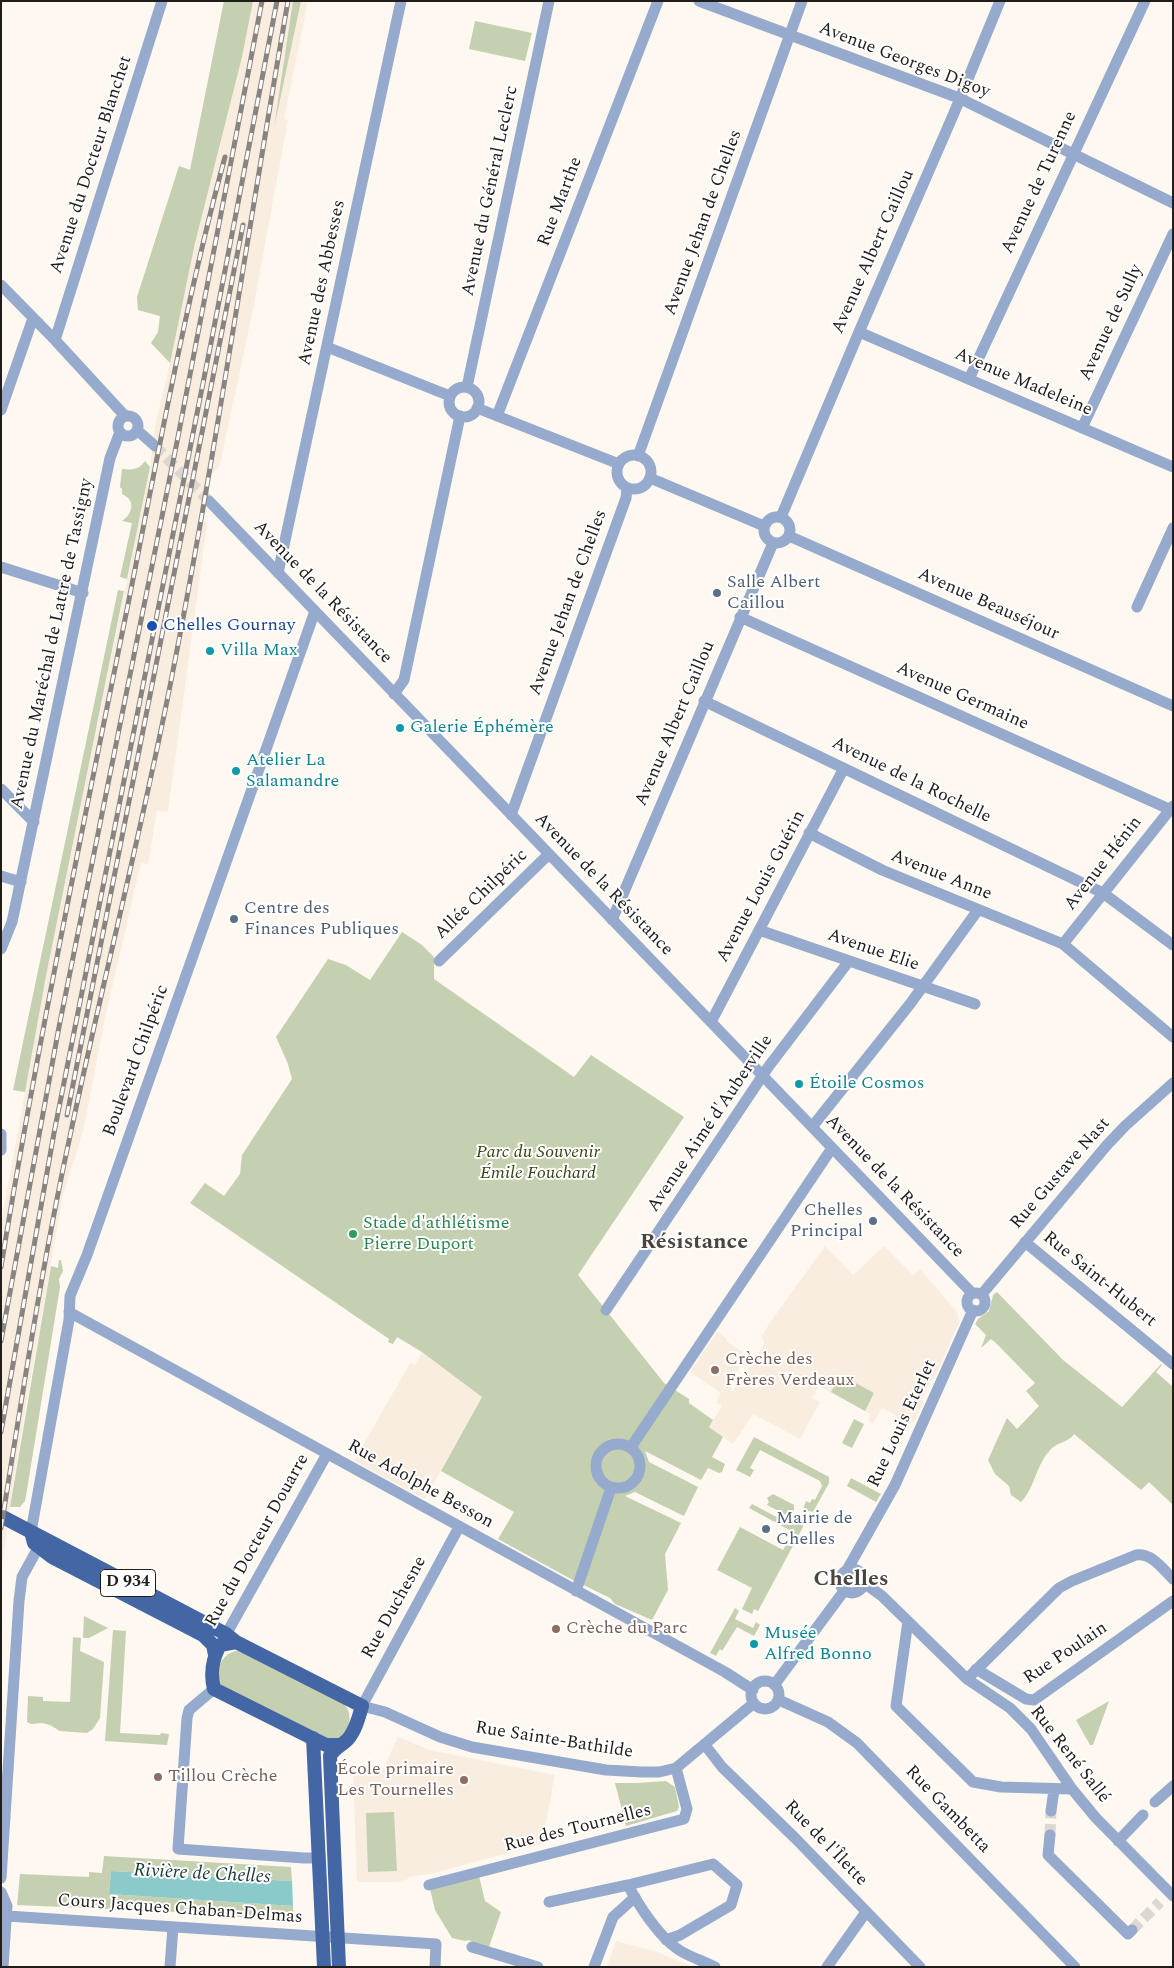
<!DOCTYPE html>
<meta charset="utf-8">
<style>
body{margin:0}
#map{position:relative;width:1174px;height:1968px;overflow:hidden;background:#fef8f1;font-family:Spectral,serif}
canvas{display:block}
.frame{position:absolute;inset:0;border:2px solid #201d1b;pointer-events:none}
</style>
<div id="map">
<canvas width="1174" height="1968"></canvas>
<div class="frame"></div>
</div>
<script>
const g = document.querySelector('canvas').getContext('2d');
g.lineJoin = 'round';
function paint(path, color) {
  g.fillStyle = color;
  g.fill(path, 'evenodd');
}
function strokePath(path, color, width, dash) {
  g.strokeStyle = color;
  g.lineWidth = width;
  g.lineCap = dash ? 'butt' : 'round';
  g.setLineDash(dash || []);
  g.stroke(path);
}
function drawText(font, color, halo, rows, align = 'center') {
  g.font = font + ' Spectral,serif';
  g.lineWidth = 4;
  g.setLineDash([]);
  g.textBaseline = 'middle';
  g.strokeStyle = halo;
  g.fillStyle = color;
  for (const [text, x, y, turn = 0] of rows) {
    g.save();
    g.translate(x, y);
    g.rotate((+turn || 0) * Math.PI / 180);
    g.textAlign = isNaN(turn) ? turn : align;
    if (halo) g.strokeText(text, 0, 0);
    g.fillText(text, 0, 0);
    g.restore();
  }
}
paint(new Path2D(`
 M224,1H308L284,119L288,120L253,310L220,465L209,477L200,517L207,524L168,812L157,811L148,864L141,863L106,1014L83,1132L63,1195L27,1399L12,1493L1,1574V1224L46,976L150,467L156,421L170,363L151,343L158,332L160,316L138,310L137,297L179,166L190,170Z
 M825,1246L853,1275L884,1246L913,1275L920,1269L957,1312L959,1323L934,1379L930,1381L922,1399L923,1403L914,1423L898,1419L894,1414L882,1408L873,1424L868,1421L870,1414L819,1386L812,1398L820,1402L800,1439L753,1414L733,1444L709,1427L722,1406L716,1402L721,1393L690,1372L717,1332L727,1339L726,1341L743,1352L735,1364L740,1367L731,1381L732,1392L758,1354L764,1343L762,1336L769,1324Z
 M422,1352L482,1397L425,1499L354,1461L410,1363L415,1365Z
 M398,1737L430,1750L555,1775L542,1844L430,1874L408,1877V1879L397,1882H357L353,1774L376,1773L383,1769Z
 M616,1941L654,1951L693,1967H607Z`), '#f9ede0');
paint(new Path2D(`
 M224,1H253L242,57L195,243L170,363L151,343L158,332L160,316L138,310L137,297L179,166L190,170Z
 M293,1H301L274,128Z
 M475,21L532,33L525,61L469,49Z
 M145,461L150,467L127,579L120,577L132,523L122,521C133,514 136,500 122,494V489L120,487L122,469C132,470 139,470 145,461Z
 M118,590L124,591L46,976L25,1092L13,1090Z
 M402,932L422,945L434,957V979L574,1077L591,1055L684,1117L578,1275L664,1383L689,1399V1403L713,1420L709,1427L723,1437L712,1457L725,1464L722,1472L719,1473L708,1468L701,1480L645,1451L649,1462L698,1487L684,1516L635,1492L625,1496L681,1523L665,1554L668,1590L652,1620L615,1604L610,1598L569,1578L498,1539L514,1512L441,1471L482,1397L422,1352L397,1337L393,1344L388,1342L389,1339L190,1203L205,1183L224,1196L240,1174L242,1155L292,1079L288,1064L276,1037L328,959L346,965L370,980Z
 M59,1260H61L63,1271L59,1279L60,1287L26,1496L25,1501L20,1507H10L51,1266L58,1268Z
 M997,1292L1063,1360L1122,1407L1161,1364L1162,1365L1156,1372L1173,1387V1505L1149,1482L1141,1490L1074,1434C1069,1442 1058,1442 1051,1449C1036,1464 1035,1488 1021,1502L1011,1495L1009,1486L995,1474L988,1460L1007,1418L1017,1429L1039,1406L1026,1391L1035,1383L995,1342L991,1339L981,1348L986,1335L975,1324L978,1319L989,1311L993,1295Z
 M841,1375L874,1393L865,1411L831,1392Z
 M854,1419L864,1424L852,1448L842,1443Z
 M754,1437L829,1477V1483L813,1512L809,1511L805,1514L802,1512L806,1501L810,1503L812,1499L815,1500L822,1486L820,1481L760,1450L750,1468L754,1470L750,1477L736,1470Z
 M851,1478L881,1494L876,1502L847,1486Z
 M773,1494L794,1505V1513L790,1514L788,1516L767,1505L769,1502L767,1498Z
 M752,1504L792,1525L798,1519L802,1521L803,1527L758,1611L754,1609L752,1614L742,1609L752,1588L717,1570L740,1527L783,1550L793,1532L749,1508Z
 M735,1608L739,1611L735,1619L753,1628L756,1622L760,1625L754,1636L737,1627L722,1651L720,1649L716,1656L710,1653Z
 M84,1616L108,1628L89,1638H83Z
 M113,1630L126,1631L120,1733L160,1735L161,1733L169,1734L167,1745L105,1741Z
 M73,1637L81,1638L80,1651L104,1662L100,1718L93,1729L87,1733L60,1731L50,1725L42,1723L31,1724L27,1722L28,1696L43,1697V1701L70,1702Z
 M236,1651L242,1652L343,1703C353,1712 351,1728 341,1736C338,1739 333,1739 329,1739L220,1685C214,1671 221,1654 236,1651Z
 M1109,1701L1093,1745H1090L1076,1720Z
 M666,1781L675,1787L679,1807L677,1811L626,1826L615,1783H637Z
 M394,1812L397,1871L368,1872L366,1813Z
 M104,1856L291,1867L292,1881L111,1871L109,1894L293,1906L294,1921L174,1912L17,1905L20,1874L89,1877V1872L102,1873Z
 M479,1876L485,1901L501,1912L489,1947L468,1940L465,1941L452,1938L435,1910L430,1889Z`), '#c4d0af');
paint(new Path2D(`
 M111,1871L292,1881L293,1906L109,1894Z`), '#8acaca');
strokePath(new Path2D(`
 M155,446L209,501
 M1050,1835L1051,1811
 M1132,1930L1160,1902`), '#ddd7d1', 11, [11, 5.5]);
strokePath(new Path2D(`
 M699,1L959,98L1173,203
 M1,285L55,340L125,416
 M859,332L1173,467
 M55,340L162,1
 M327,347L450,396
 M969,379L1145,1
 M467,387L549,1
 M449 402a15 15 0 1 1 30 0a15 15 0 1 1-30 0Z
 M477,408L619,464
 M1,410L33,318
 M118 426a10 10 0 1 1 20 0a10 10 0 1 1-20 0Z
 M497,416L658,1
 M1082,428L1173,234
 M137,430L155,446
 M617 472a17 17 0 1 1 34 0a17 17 0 1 1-34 0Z
 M638,456L802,1
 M650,478L764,526
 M209,501L972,1293
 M764 530a13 13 0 1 1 26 0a13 13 0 1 1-26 0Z
 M781,517L859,332L954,113L1000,1
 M789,536L1173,706
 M1,567L83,593
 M278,573L401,1
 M1137,607L1173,528
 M740,617L1169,809
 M394,694L404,680L460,416
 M704,701L1103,893L1173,945
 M1,789L34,822
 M511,815L626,498L627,488
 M809,833L882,870L1063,944L1173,1037
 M1,876L21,882
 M612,920L773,543
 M759,930L975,1004
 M1063,944L1173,806
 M1,949L12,922L110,458L120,432
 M439,961L549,854
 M711,1022L844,768
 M812,1127L910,1004L978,910
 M1,1134V1150
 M1025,1242L1173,1364
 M967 1302a9 9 0 1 1 18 0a9 9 0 1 1-18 0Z
 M982,1294L1107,1145L1125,1126L1173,1083
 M606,1310L769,1066L849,961
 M69,1312L725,1672L753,1690
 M596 1466a22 22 0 1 1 44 0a22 22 0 1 1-44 0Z
 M631,1447L832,1148
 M459,1527L362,1706L385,1712L440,1737L472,1747L606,1770L642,1772H659L676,1768L754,1703
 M31,1532L69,1320L70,1296L87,1255L315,611
 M840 1581a12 12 0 1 1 24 0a12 12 0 1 1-24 0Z
 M847,1570L895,1485L973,1310
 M864,1583L882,1596L967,1679L1010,1708L1031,1729L1072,1789L1096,1818L1173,1896
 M576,1591L611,1488
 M908,1621L896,1706L904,1714L973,1782L1001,1787L1072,1789
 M223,1640L327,1454
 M976,1669L1026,1699L1034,1700L1173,1601
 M967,1679L1059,1588L1072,1581L1136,1555C1152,1553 1162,1568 1173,1579
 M751 1695a14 14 0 1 1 28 0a14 14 0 1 1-28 0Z
 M775,1684L844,1591
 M214,1689L189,1710L187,1718L178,1849L304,1858H319
 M779,1700L828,1722L857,1743L1075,1967
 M705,1745L722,1767L796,1839L920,1967
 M1155,1802L1173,1786
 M1051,1811L1054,1790
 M1050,1835L1048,1855L1128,1934L1132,1930
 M1118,1841L1143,1815
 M1,1878L19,1601L22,1577L38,1548
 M429,1885L684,1819L687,1809L676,1768
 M628,1885C639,1906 659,1937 679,1950C690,1957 703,1961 715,1967
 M1,1892L7,1906L3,1967
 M549,1902L628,1885L713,1864L737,1885L731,1905L680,1935L666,1940
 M7,1916L436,1944L435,1967
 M472,1947L538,1967
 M170,1967L173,1927
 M594,1967L613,1917L635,1897
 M827,1967L866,1912`), '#95aacd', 11);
strokePath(new Path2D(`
 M1,1516L226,1634L236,1642
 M31,1532L34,1543L52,1557L203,1635L213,1645L215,1655
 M313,1738L324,1967
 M339,1745H326L214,1689C210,1673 212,1660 220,1645L236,1642L362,1706C359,1717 355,1732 347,1740C341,1746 334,1748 330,1756L339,1967`), '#4267a4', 14);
const rail = new Path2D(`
 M67,1115L243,225
 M1,1267C36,1053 80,841 123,629C155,472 183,312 225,157
 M1,1341L59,1027L177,442L262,1
 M1,1432L54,1133L211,343L277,1
 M1,1528C22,1397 42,1265 70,1136C102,985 140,837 170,686C215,459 248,229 288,1`);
strokePath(rail, '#898480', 5);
strokePath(rail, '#fff', 3, [9]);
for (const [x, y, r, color] of [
 [717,593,5,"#5c6f8a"],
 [152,626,6,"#1a4fb4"],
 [210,651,5,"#0f9aa8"],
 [400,728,5,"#0f9aa8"],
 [236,771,5,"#0f9aa8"],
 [234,919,5,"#5c6f8a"],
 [799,1084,5,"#0f9aa8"],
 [873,1221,5,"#5c6f8a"],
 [353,1234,5,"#2e9e5b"],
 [715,1370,5,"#8d6e63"],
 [766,1529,5,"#5c6f8a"],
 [556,1629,5,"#8d6e63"],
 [754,1644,5,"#0f9aa8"],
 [158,1777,5,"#8d6e63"],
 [464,1780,5,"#8d6e63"]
]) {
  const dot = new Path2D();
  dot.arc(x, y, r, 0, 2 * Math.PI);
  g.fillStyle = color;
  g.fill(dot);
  strokePath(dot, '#fff', 2);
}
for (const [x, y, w] of [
 [128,1583,55]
]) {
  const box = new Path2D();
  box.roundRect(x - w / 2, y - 13.5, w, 27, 4);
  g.fillStyle = '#fff';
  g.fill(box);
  strokePath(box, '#201d1b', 1);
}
drawText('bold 16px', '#201d1b', null, [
 ["D 934",128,1583]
]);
drawText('18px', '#201d1b', '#fff', [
 ["Avenue Georges Digoy",904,61,21],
 ["Avenue du Docteur Blanchet",92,165,-72],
 ["Avenue de Turenne",1040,183,-65],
 ["Avenue du Général Leclerc",491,191,-78],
 ["Rue Marthe",561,202,-69],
 ["Avenue Jehan de Chelles",704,223,-70],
 ["Avenue Albert Caillou",874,252,-66],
 ["Avenue des Abbesses",323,283,-78],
 ["Avenue de Sully",1112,323,-65],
 ["Avenue Madeleine",1023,383,23],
 ["Avenue de la Résistance",322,593,46],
 ["Avenue Jehan de Chelles",569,603,-70],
 ["Avenue Beauséjour",988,605,24],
 ["Avenue du Maréchal de Lattre de Tassigny",53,644,-78],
 ["Avenue Germaine",962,697,24],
 ["Avenue Albert Caillou",676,724,-67],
 ["Avenue de la Rochelle",911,781,26],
 ["Avenue Hénin",1104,864,-52],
 ["Avenue Anne",941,876,22],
 ["Avenue de la Résistance",603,885,46],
 ["Avenue Louis Guérin",762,887,-62],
 ["Allée Chilpéric",482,895,-44],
 ["Avenue Elie",873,951,19],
 ["Boulevard Chilpéric",137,1061,-70],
 ["Avenue Aimé d'Auberville",711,1124,-56],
 ["Rue Gustave Nast",1061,1174,-49],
 ["Avenue de la Résistance",894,1187,46],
 ["Rue Saint-Hubert",1099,1280,39],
 ["Rue Louis Eterlet",903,1424,-65],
 ["Rue Adolphe Besson",420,1485,29],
 ["Rue du Docteur Douarre",258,1541,-61],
 ["Rue Duchesne",395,1608,-61],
 ["Rue Poulain",1066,1654,-34],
 ["Rue Sainte-Bathilde",554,1741,9],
 ["Rue René Sallé",1069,1755,52],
 ["Rue Gambetta",947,1810,46],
 ["Rue des Tournelles",578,1829,-14],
 ["Rue de l'Îlette",825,1844,46],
 ["Cours Jacques Chaban-Delmas",180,1910,4]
]);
drawText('18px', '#4e5e75', '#fff', [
 ["Salle Albert",727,583],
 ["Caillou",727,604],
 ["Centre des",244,909],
 ["Finances Publiques",244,930],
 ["Chelles",863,1211,"right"],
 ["Principal",863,1232,"right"],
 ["Mairie de",776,1519],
 ["Chelles",776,1540]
], 'left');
drawText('18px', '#164399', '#fff', [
 ["Chelles Gournay",163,626]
], 'left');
drawText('18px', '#0d838f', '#fff', [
 ["Villa Max",220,651],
 ["Galerie Éphémère",410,728],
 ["Atelier La",246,761],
 ["Salamandre",246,782],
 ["Étoile Cosmos",809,1084],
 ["Musée",764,1634],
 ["Alfred Bonno",764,1655]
], 'left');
drawText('italic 18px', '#364411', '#fff', [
 ["Parc du Souvenir",538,1153],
 ["Émile Fouchard",538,1174]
]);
drawText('18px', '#27864d', '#fff', [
 ["Stade d'athlétisme",363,1224],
 ["Pierre Duport",363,1245]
], 'left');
drawText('18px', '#785e54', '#fff', [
 ["Crèche des",725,1360],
 ["Frères Verdeaux",725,1381],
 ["Crèche du Parc",566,1629],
 ["École primaire",454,1770,"right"],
 ["Les Tournelles",454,1791,"right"],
 ["Tillou Crèche",168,1777]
], 'left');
drawText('italic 19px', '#183838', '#fff', [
 ["Rivière de Chelles",202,1875,3]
]);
drawText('bold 22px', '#4a453f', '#fff', [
 ["Résistance",694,1244],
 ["Chelles",851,1581]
]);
</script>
